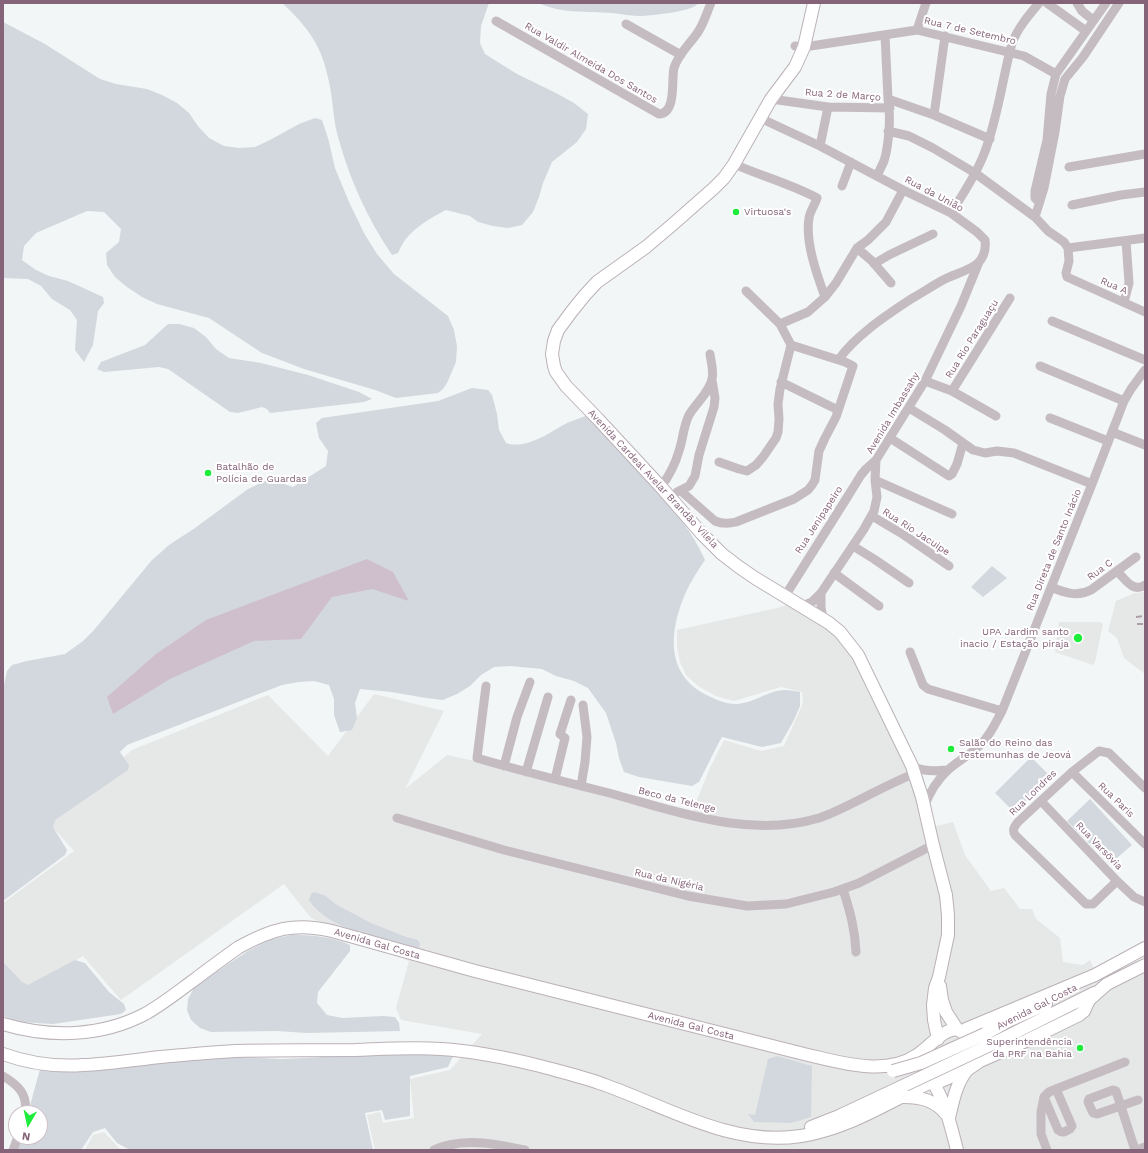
<!DOCTYPE html>
<meta charset="utf-8">
<style>
body{margin:0}
#map{position:relative;width:1148px;height:1153px;overflow:hidden;background:#f2f6f6;font-family:"Work Sans",sans-serif}
canvas{display:block}
.frame{position:absolute;inset:0;border:4px solid #856379;pointer-events:none}
.north{position:absolute;left:8px;top:1105px;width:40px;height:40px;box-sizing:border-box;background:#fff;border:1px solid #cec1c9;border-radius:50%;rotate:189deg;font-size:11px;font-weight:700;line-height:16px;text-align:center;color:#856379}
.north::after{content:'';display:block;margin:auto;width:14px;height:18px;background:#1dec3a;clip-path:polygon(50% 0,100% 100%,50% 72%,0 100%)}
</style>
<div id="map">
<canvas width="1148" height="1153"></canvas>
<div class="frame"></div>
<div class="north">N</div>
</div>
<script>
const g = document.querySelector('canvas').getContext('2d');
g.lineJoin = 'round';
function paint(path, color) {
  g.fillStyle = color;
  g.fill(path, 'evenodd');
}
function strokePath(path, color, width, dash) {
  g.strokeStyle = color;
  g.lineWidth = width;
  g.lineCap = dash ? 'butt' : 'round';
  g.setLineDash(dash || []);
  g.stroke(path);
}
function drawText(font, color, halo, rows, align = 'center') {
  g.font = font + ' "Work Sans",sans-serif';
  g.lineWidth = 4;
  g.setLineDash([]);
  g.textBaseline = 'middle';
  g.strokeStyle = halo;
  g.fillStyle = color;
  for (const [text, x, y, turn = 0] of rows) {
    g.save();
    g.translate(x, y);
    g.rotate((+turn || 0) * Math.PI / 180);
    g.textAlign = isNaN(turn) ? turn : align;
    if (halo) g.strokeText(text, 0, 0);
    g.fillText(text, 0, 0);
    g.restore();
  }
}
paint(new Path2D(`
 M1145,592V674L1124,658L1117,638L1108,631L1116,601L1135,593Z
 M790,604L804,611L844,643L851,651L868,692L897,747L911,779L924,829L953,822L965,855L991,891L1004,888L1020,909H1032L1036,919L1060,938L1063,962L1083,965L1090,960L1100,982L1145,963V1150H375L367,1115L380,1112L383,1123L414,1118L410,1079L450,1070L482,1034L401,1020L396,1008L409,961L311,918L284,884L121,1000L83,956L27,988L3,965V903L74,851L49,823L132,750L268,695L328,756L374,694L444,711L405,789L447,755L474,761L528,777L692,819L694,807L710,768L724,740L761,751L784,746L803,703L802,692L781,687L734,701L716,696L698,686L686,675L680,662L677,647V630L777,608Z
 M1059,622H1100L1103,624L1095,662L1093,665L1055,652Z
 M104,1132L119,1148L123,1150H85L93,1135Z`), '#e6e7e7');
paint(new Path2D(`
 M282,3H489L481,26L480,43L485,54L517,74L554,92L574,103L588,114L586,129L577,142L552,162L543,183L539,197L533,212L522,225L508,228L493,226L478,222L470,216L446,210C431,218 416,226 405,240C402,244 400,249 398,253L392,255C367,218 348,176 337,133C333,117 333,99 329,82C322,46 309,28 282,3Z
 M539,3H699C692,12 654,15 642,16C632,16 622,14 612,13C588,11 561,14 539,3Z
 M3,22L45,44L100,79L116,84L147,89L162,95L177,103L189,113L198,126L209,138L224,146L239,148L255,147L270,140L299,124L315,118L322,120L328,138L335,168L349,202L364,233L377,254L394,274L448,316L454,330L457,346L456,362L447,383L443,389L438,393L396,398L375,390L304,369L262,353L209,318L157,304L142,297L127,287L115,277L107,265L106,253L119,242L121,229L104,212L87,211L36,233L24,246L22,260L36,270L49,276L68,281L103,297L104,303L98,311L93,345L84,362L75,350L77,320L70,310L52,299L41,286L28,279L3,278Z
 M168,324H179L194,328L206,337L216,349L229,358L261,363L308,375L359,392L372,399L364,402L270,413L267,409L262,407L238,413L230,412L168,369L159,367L104,372L97,369L101,362L145,345Z
 M472,388L488,390L492,395L497,414L499,430L506,443C527,450 550,432 567,423C574,420 581,418 588,415C605,434 622,453 640,472C665,499 690,526 705,560C698,570 691,581 686,592C671,626 664,669 701,692C712,698 726,705 738,704C753,703 769,690 785,690C789,690 795,691 800,692V706L794,720L781,743L762,747L722,737L718,744L699,782L692,786L639,777L624,772L619,758L616,743L606,713L588,688L574,681L556,676L542,669L510,666L494,667L481,675L470,686L457,694L443,700L426,698L391,692L360,689L355,703L357,718L352,730L340,732L334,715V699L329,685L314,681L299,682L282,685L127,745L120,752L129,765L128,770L55,820L53,827L67,850L65,855L3,901V690L7,671L12,665L27,661L65,654L83,641L94,630L152,560L169,545L195,528L248,489L269,479L293,487L326,466L328,451L319,438L316,423L322,418L438,401Z
 M992,566L1007,578L983,597L971,587Z
 M1031,757L1050,776L1015,813L995,793Z
 M1090,799L1132,845L1110,864L1067,821Z
 M314,892L324,895L337,905L371,923L406,937L418,940L420,944L419,948H415C382,939 328,930 309,900L311,894Z
 M291,935C311,935 332,936 350,945V951L318,992L317,1003L327,1015L342,1018L383,1016L395,1017L399,1023L400,1031L307,1033L277,1031L211,1032L200,1028L191,1020L187,1010L188,999L195,986L248,951L269,940Z
 M75,960L85,963L109,992L124,1004L126,1010L121,1014L53,1024L19,1022L3,1016V962L22,982L28,985Z
 M407,1053L454,1054L448,1067L410,1076V1116L385,1120L382,1110L365,1113L373,1150H130L117,1143L105,1128L93,1132L81,1150H15L21,1137H40V1113H28L40,1069L54,1071L79,1072L199,1058L239,1057L282,1059Z
 M777,1056L812,1066L811,1117L791,1123L754,1122L748,1114L755,1115L768,1059Z`), '#d3d8de');
paint(new Path2D(`
 M367,559L393,572L409,601L372,589L332,597L301,639L254,641L170,679L113,714L107,697L156,654L206,620Z`), '#cfbfcc');
const major = new Path2D(`
 M814,3L804,47L795,67L771,99L734,164L724,178L714,188L672,225L646,247L597,282L585,295L572,311L558,330L554,341L552,354L554,366L556,372L566,386L598,419L661,487L702,534L722,554L739,567L755,578L829,623L840,632L858,655L912,766L922,797L933,845L946,895L948,915V935L939,977L935,988L933,1005L934,1020L938,1039
 M940,986L942,1000L946,1012L957,1029L963,1033
 M3,1024C50,1038 101,1037 145,1014C161,1005 175,994 190,983C206,971 222,959 239,947C272,929 294,922 332,931L475,971L804,1054C839,1062 885,1077 917,1055C930,1047 941,1030 957,1029
 M962,1031L966,1029L1095,975L1145,948
 M985,1034L1008,1021L1046,1004
 M992,1044L1094,993
 M3,1054C28,1063 56,1067 83,1065C116,1064 149,1057 183,1055C200,1053 218,1052 235,1051C275,1050 315,1050 355,1050C384,1049 413,1047 441,1049C475,1051 508,1058 540,1066C562,1072 584,1077 605,1085C667,1107 732,1147 801,1136C847,1129 887,1103 929,1083L934,1084L967,1070L980,1061L1028,1040L1079,1015L1084,1011L1089,1000L1099,991L1107,984L1145,965
 M934,1084C946,1104 951,1127 957,1150
 M904,1097C920,1097 935,1100 946,1114
 M949,1118C953,1101 956,1084 967,1070
 M811,1127L839,1116L905,1085`);
strokePath(major, '#bbb1b8', 14);
strokePath(new Path2D(`
 M1047,3L1086,31
 M1077,3L1082,11L1093,20
 M496,21L659,114C677,113 671,79 674,68C678,54 691,43 698,32C704,23 707,12 711,3
 M626,24L681,55
 M917,30L926,3
 M795,46L804,47L917,30L1024,56L1056,74
 M771,99L828,107L890,108
 M888,99L934,115L990,139
 M934,115L945,36
 M760,118L820,146L903,190L951,213L977,232L985,240C986,248 984,257 978,263C969,271 954,274 943,280C932,286 922,293 911,299C887,315 856,335 839,359
 M888,131L909,136L933,148L975,173L1035,217L1048,231L1064,242L1068,248L1069,261L1066,273L1067,277L1145,312
 M820,146L828,107
 M734,164C761,176 791,184 817,198C815,205 810,211 809,218C805,242 817,275 825,297
 M1069,167L1145,154
 M877,176C879,171 882,166 884,161C889,145 891,115 888,99L885,35
 M842,186L851,162
 M1039,202L1035,198V191L1047,140L1051,94L1056,74L1106,3
 M1072,205L1121,195L1145,192
 M951,213C963,194 976,175 984,154C998,118 1002,80 1012,43C1018,28 1028,16 1039,3
 M1035,217L1044,188L1055,132L1060,96L1065,79L1083,57L1119,3
 M857,248L872,261L891,283
 M1068,248L1145,238
 M874,264L889,255L933,234
 M1124,302L1129,283L1126,241
 M1052,321L1145,360
 M780,324L808,312L825,297L836,283L857,248L868,240L886,222L903,190
 M1040,366L1124,401
 M925,381L952,391L996,416
 M781,382L838,410
 M952,391L1010,298
 M909,408L945,430L973,450L985,453L997,451L1014,453L1092,484
 M1050,418L1108,441
 M1112,432L1145,445
 M890,438L949,476L952,474L957,464L963,443
 M719,462L739,469L747,471L756,465L763,457L776,438L778,432L779,419L778,404L780,389L791,345
 M875,480L952,514
 M661,487C669,476 675,465 679,451C683,440 683,427 689,415C696,403 709,393 712,379C714,371 711,362 710,354
 M681,491L715,521C722,524 728,524 736,522L794,499L808,490L812,485L815,480L819,451L825,438L836,417L853,366L845,362L791,345L780,324L746,291
 M677,492L689,486L695,476L699,455L714,407L715,398L712,380
 M872,516L904,535L949,566
 M853,546L874,559L909,583
 M1117,571C1125,579 1133,593 1145,585
 M834,573L879,606
 M1051,587C1065,593 1077,597 1091,590L1136,557
 M821,593V607L823,618
 M785,596L848,496L861,475L866,469L876,460
 M802,606L812,602L821,593L864,529L874,511L877,497L875,480L876,460L925,381L961,306L979,262
 M910,652L923,685L928,689L1002,711
 M486,686L477,758C521,771 565,782 609,793C676,811 749,839 819,818C834,813 849,805 863,798C880,789 897,781 915,773
 M504,766L517,717L530,682
 M912,766C923,772 935,771 948,770
 M526,772L548,697
 M1072,772L1145,844
 M555,779L565,738L560,734L571,700
 M581,786L585,762L587,737L583,705
 M1041,801L1117,881L1134,897L1145,902
 M924,807C929,794 937,780 948,770C959,760 972,754 982,743C991,734 996,722 1002,711L1092,484L1124,401L1131,389L1145,370
 M397,818L504,850L688,896L747,906L786,904L834,892L859,883L933,845
 M1117,881L1093,904H1086L1015,835C1012,830 1014,827 1018,822L1072,772L1099,751L1109,753L1145,788
 M843,889C850,912 855,928 856,952
 M3,1076C18,1085 28,1094 25,1113
 M1044,1097L1058,1130C1063,1134 1066,1131 1070,1129L1072,1126L1056,1089
 M13,1150L18,1137
 M434,1150C439,1148 444,1146 449,1145C474,1139 500,1145 525,1150
 M1047,1150L1041,1134V1112L1044,1097L1049,1092L1056,1089L1125,1062
 M1135,1150L1116,1091L1113,1090L1089,1099L1088,1102L1093,1113L1097,1114L1138,1100
 M1137,1150L1145,1147`), '#c5bcc2', 9);
strokePath(major, '#fff', 12);
strokePath(new Path2D(`
 M1136,617L1145,616
 M1137,624H1145`), '#ad9fa8', 2, [6, 3]);
const majorBridge = new Path2D(`
 M893,1071L921,1063L985,1034
 M905,1085L992,1044`);
strokePath(majorBridge, '#bbb1b8', 14, []);
strokePath(majorBridge, '#fff', 12);
for (const [x, y, r, color] of [
 [736,212,4,"#1dec3a"],
 [208,473,4,"#1dec3a"],
 [1078,638,5,"#1dec3a"],
 [951,749,4,"#1dec3a"],
 [1080,1048,4,"#1dec3a"]
]) {
  const dot = new Path2D();
  dot.arc(x, y, r, 0, 2 * Math.PI);
  g.fillStyle = color;
  g.fill(dot);
  strokePath(dot, '#fff', 1.5);
}
drawText('10px', '#856379', '#fff', [
 ["Rua 7 de Setembro",970,31,13],
 ["Rua Valdir Almeida Dos Santos",591,63,30],
 ["Rua 2 de Março",843,95,4],
 ["Rua da União",934,194,28],
 ["Rua A",1114,286,23],
 ["Rua Rio Paraguaçu",972,339,-58],
 ["Avenida Imbassahy",893,413,-59],
 ["Avenida Cardeal Avelar Brandão Vilela",653,479,47],
 ["Rua Jenipapeiro",819,520,-57],
 ["Rua Rio Jacuipe",916,532,33],
 ["Rua Direta de Santo Inácio",1054,550,-68],
 ["Rua C",1100,570,-36],
 ["Rua Londres",1033,793,-44],
 ["Beco da Telenge",677,800,14],
 ["Rua Paris",1116,800,44],
 ["Rua Varsōvia",1099,846,46],
 ["Rua da Nigéria",669,880,13],
 ["Avenida Gal Costa",377,944,16],
 ["Avenida Gal Costa",1037,1007,-27],
 ["Avenida Gal Costa",691,1026,14]
]);
drawText('10px', '#856379', '#fff', [
 ["Virtuosa's",744,212],
 ["Batalhão de",216,467],
 ["Polícia de Guardas",216,479],
 ["UPA Jardim santo",1069,632,"right"],
 ["inacio / Estação piraja",1069,644,"right"],
 ["Salão do Reino das",959,743],
 ["Testemunhas de Jeová",959,755],
 ["Superintendência",1072,1042,"right"],
 ["da PRF na Bahia",1072,1054,"right"]
], 'left');
</script>
